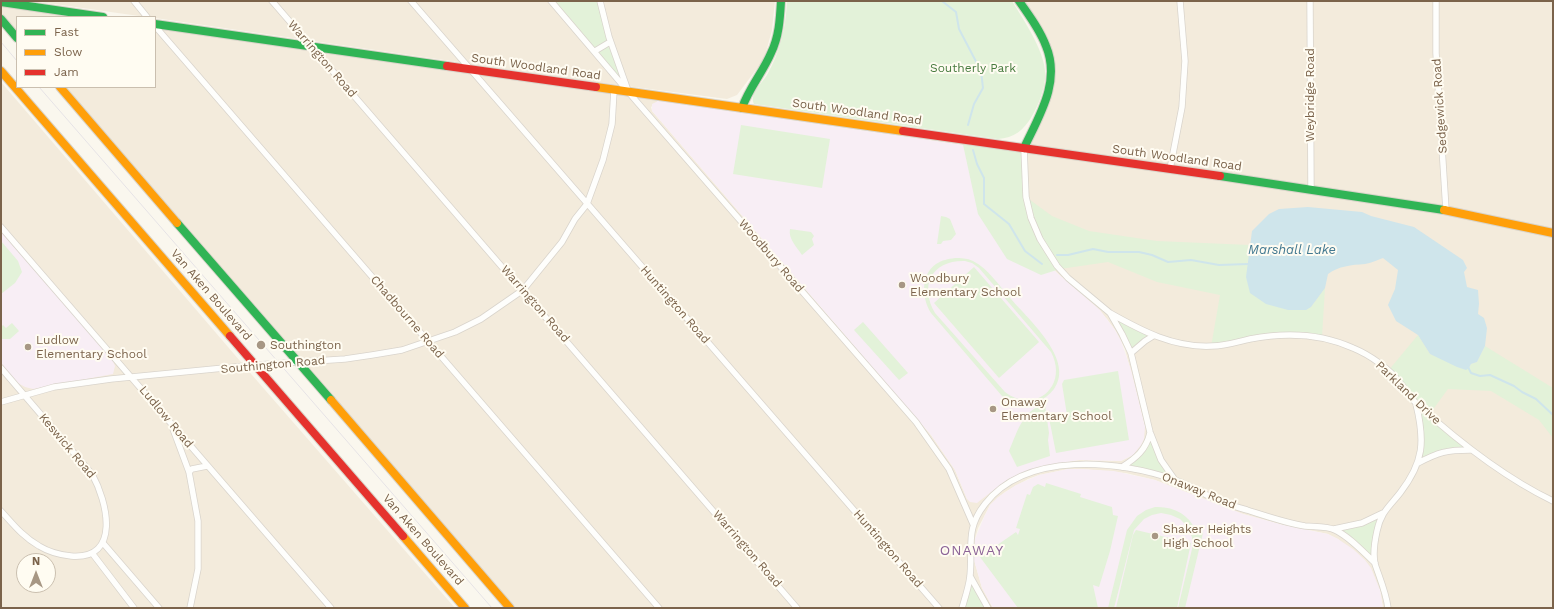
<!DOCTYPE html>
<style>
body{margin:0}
#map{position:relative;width:1554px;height:609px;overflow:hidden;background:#faf7ee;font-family:"Work Sans",sans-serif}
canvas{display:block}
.frame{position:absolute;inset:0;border:2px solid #7b634b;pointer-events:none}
.legend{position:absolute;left:16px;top:16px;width:140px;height:72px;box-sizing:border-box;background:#fffcf2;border:1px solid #cabfaf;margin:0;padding:5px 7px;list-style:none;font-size:12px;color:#7b634b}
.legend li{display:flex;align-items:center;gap:8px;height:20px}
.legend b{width:20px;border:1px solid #cabfaf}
.north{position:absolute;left:16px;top:553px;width:40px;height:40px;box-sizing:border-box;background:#fffcf2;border:1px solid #cabfaf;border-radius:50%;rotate:0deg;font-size:11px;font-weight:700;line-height:16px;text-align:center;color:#7b634b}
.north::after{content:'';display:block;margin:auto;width:14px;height:18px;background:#a79784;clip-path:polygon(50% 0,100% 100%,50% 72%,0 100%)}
</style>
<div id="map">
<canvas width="1554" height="609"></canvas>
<div class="frame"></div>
<ul class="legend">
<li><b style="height:5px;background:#30b455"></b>Fast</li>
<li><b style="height:5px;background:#ff9f0a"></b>Slow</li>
<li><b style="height:5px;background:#e5322d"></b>Jam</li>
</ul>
<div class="north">N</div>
</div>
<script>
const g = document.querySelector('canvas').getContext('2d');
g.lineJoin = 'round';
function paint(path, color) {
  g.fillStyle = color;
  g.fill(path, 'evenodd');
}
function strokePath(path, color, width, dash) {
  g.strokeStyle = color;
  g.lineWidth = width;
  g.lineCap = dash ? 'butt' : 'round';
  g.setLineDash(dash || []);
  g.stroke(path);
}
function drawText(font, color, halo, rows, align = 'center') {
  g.font = font + ' "Work Sans",sans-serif';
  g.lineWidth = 4;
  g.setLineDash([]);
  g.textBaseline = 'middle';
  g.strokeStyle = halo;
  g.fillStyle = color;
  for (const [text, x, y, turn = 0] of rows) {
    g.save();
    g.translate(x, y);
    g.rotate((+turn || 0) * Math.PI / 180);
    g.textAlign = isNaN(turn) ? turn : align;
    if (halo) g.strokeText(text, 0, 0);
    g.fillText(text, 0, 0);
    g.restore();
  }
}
paint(new Path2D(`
 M33,1H775L772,30L766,52L762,62L737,95L727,99L596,82L155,18V17H146Z
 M1019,1H1553V608H1383L1380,590L1338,539L1328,534L1283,525L1243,514L1155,480L1126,473L1082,469H1068L1039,475L1028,479L1005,492L990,505L978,528L975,539L974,560L982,588L993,608H510L60,87H155V24L1023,148L1046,100L1051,60ZM658,101L1011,152L1040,251L1056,272L1107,319L1115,330L1125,349L1145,427L1133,455L1121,461L1079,460L1042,466L1008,479L986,495L967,499L955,470L931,435L652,111L651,107Z
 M1,2L104,17H17V38L1,19Z
 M1,82L252,375L455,608H1ZM24,561H48V585H24Z`), '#f3ebdc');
paint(new Path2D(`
 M658,101L1011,152L1040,251L1056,272L1100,310L1115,330L1121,341L1131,370L1145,427L1144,439L1141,445L1133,455L1121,461L1079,460L1042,466L1008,479L977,503L970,502L967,499L955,470L931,435L652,111V104Z
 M1,232L112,359L115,366L113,374L33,389L25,387L18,383L1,363Z
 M1068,469H1082L1114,471L1155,480L1243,514L1283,525L1328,534L1338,539L1353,549L1365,560L1371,568L1380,590L1383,608H993L982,588L974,560L975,539L985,515L990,505L998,497L1016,485L1039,475Z`), '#f8eef5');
paint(new Path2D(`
 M551,1H600L629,92Z
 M787,1H1012C1024,21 1048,55 1045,79C1044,91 1038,106 1032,116C1024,130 1014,138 998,139L754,104C749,94 762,83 767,75C780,52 786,27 787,1Z
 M741,125L830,139L822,188L733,174Z
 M962,140L1024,148L1026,197L1052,216L1089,231L1157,241L1250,245L1249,258L1247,264L1311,307L1325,288L1322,337L1290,334L1211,347L1220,295L1157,282L1108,262L1060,269L1041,275L1007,259L978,214Z
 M941,216L946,217L950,219L956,234L951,240L943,241L941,244H937Z
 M790,229L811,232L814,236L812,239L814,245L802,255C797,247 788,239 790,229Z
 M1,241L18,261L22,272L15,283L1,294Z
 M955,258C961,258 967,258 973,261C988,268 1000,287 1011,299C1029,320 1075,360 1054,389C1049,395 1044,399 1037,402C1025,406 1013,403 1002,396L931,313C922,299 920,275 936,264C942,260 948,259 955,258ZM965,261L972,263L979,268L1051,352C1069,386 1035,415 1005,392L935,313C919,285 932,260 965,261Z
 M974,267L1039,342L999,378L934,303Z
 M1110,313L1153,336L1131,353Z
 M863,322L908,373L899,380L854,330Z
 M12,323L19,331L10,339H1V327L3,325L6,328Z
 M1418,335L1430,354L1469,368L1471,364L1477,362L1485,346L1553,388V438L1539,420L1491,391L1448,389L1429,415L1470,450H1450L1419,463L1420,452L1416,404L1388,371Z
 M1118,371L1129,440L1056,453L1049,418L1067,415L1062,384L1064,380Z
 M1045,405L1049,433L1048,440L1050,456L1017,467L1009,451C1017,433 1023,408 1045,405Z
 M1150,432L1157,452L1175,480L1122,467L1133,460Z
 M1046,483L1081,494L1080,497L1112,507L1113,515L1118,516L1110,551L1099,587L1093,585L1098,608H1018L980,557L1016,532L1018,535L1020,529L1016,528L1027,494L1030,495L1033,487L1038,484L1045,487Z
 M1155,507C1173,506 1189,514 1196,531L1203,533L1185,608H1178L1192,549V537L1186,525L1180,519L1171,515L1161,513L1152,515L1144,519L1134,530L1114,608H1108L1127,530L1137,516L1146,510Z
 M1383,513L1377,532L1375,563L1334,529Z
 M1136,530L1191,543L1177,608H1116L1133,535Z
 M970,576L988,608H962Z`), '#e3f2d9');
paint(new Path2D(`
 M1308,207L1362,212L1371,216L1414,227L1463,260L1467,268L1464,272L1467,287L1478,290L1479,304L1478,314L1484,318L1487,328L1485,346L1477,362L1471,364L1469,368L1466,370L1457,367L1430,354L1418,335L1396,321L1388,305L1395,289L1398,270L1383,258C1377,260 1371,263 1365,264C1351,265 1339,266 1328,274L1325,288L1311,307L1306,310H1288L1266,304L1250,293L1246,277L1252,231L1269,214L1279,209Z`), '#cfe5eb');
strokePath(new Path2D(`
 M942,1L956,12L959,29L981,71L983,88L974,104L968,125
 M973,150L977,164L984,178V204L1009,224L1025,251L1042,264
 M1057,255H1068L1093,249L1108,252H1139L1152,255L1168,262L1191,260L1219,265L1248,264
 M1468,367L1471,373L1480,376L1490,375L1514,386L1522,392L1536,399L1553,415`), '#cfe5eb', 2);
const street = new Path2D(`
 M134,1L147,17
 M272,1L797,608
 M411,1L939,608
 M551,1L637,102L916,422L949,469L973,524
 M600,1L609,37L627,88
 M1310,1L1311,190
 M1436,1V53L1446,210
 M155,26L659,608
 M595,51L610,42
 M1024,148L1026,197L1031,218L1040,239L1057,266L1068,278L1110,313L1122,334L1131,353L1150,432L1161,460L1175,480
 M1170,169L1182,107L1185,61L1180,1
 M1,227L331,608
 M1110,313C1142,331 1174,348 1212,346C1225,346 1237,342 1250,339C1286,332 1320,333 1353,348C1370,355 1390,369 1401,384C1407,391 1411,399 1418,405C1459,442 1503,477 1553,501
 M1131,353L1145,341L1153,336
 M1,368L92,474C107,501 122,560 71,556C60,555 49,552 39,546C23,537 13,524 1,511
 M1,402L54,387L111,379L255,365L345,359L372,355L402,350L455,332L481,319L523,290L562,242L575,219L587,204L603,160L612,124L614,90
 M173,429L189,472L198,521V569L190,608
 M1418,463C1439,452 1447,450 1470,450
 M1122,467C1136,458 1146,450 1150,433
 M189,472L192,469L207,466
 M1334,529L1362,523L1383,513
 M103,543L159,608
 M92,553L134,608
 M970,576L988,608
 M962,608C965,598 969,586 970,576C973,547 965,529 985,504C1026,451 1119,460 1175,480C1188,484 1200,492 1213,498C1224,503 1236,507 1247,510C1266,516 1286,523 1305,526C1314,527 1327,526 1335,530C1350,537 1363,552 1375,563
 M1388,608C1386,592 1380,579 1375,564C1373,555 1375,540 1377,531C1381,512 1389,507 1400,493C1424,462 1425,441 1416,404`);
const fast = new Path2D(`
 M1019,1C1029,15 1040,30 1046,46C1061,82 1039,116 1024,148
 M1,2L103,17
 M1,19L17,38
 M155,24L447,66
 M742,108C749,88 763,72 771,53C779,37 780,19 781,1
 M1220,176L1444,210
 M177,223L331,400`);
const slow = new Path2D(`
 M1,71L230,336
 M60,87L177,223
 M596,87L903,131
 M1444,210L1553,233
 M331,400L510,608
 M403,536L465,608`);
const jam = new Path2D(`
 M447,66L596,87
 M903,131L1220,176
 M230,336L403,536`);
strokePath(street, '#d9d4cc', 7);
strokePath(fast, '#d8d3c9', 10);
strokePath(slow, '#d8d3c9', 10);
strokePath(jam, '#d8d3c9', 10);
strokePath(street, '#fefefc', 5.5);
strokePath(fast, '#30b455', 8);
strokePath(slow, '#ff9f0a', 8);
strokePath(jam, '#e5322d', 8);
strokePath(new Path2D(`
 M1,42L17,61
 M39,87L492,608`), '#e6e3e6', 1);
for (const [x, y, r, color] of [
 [902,285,4,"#a79784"],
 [261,345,5,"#a79784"],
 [28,347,4,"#a79784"],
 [993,409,4,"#a79784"],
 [1155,536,4,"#a79784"]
]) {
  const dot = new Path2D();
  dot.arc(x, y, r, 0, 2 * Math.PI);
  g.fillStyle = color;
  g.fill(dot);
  strokePath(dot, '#fffcf2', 1.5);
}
drawText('12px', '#7b634b', '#fffcf2', [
 ["Warrington Road",322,59,49],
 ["South Woodland Road",536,67,8],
 ["Weybridge Road",1310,95,-90],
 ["Sedgewick Road",1440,106,-94],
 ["South Woodland Road",857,112,8],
 ["South Woodland Road",1177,158,8],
 ["Woodbury Road",771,256,49],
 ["Van Aken Boulevard",211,295,49],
 ["Warrington Road",535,304,49],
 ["Huntington Road",675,305,49],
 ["Chadbourne Road",407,317,49],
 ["Southington Road",273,365,-5],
 ["Parkland Drive",1408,393,44],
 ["Ludlow Road",166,417,50],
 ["Keswick Road",67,446,50],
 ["Onaway Road",1199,491,22],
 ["Van Aken Boulevard",423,540,49],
 ["Warrington Road",747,549,49],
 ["Huntington Road",888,549,49]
]);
drawText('12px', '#487b3f', '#fffcf2', [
 ["Southerly Park",973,68]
]);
drawText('12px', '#7b634b', '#fffcf2', [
 ["Woodbury",910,278],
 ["Elementary School",910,292],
 ["Ludlow",36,340],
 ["Elementary School",36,354],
 ["Southington",270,345],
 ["Onaway",1001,402],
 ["Elementary School",1001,416],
 ["Shaker Heights",1163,529],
 ["High School",1163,543]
], 'left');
drawText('italic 13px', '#427890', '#fffcf2', [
 ["Marshall Lake",1292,250]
]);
g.letterSpacing = '1px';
drawText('14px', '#8c6397', '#fffcf2', [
 ["ONAWAY",972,551]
]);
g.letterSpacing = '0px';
</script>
